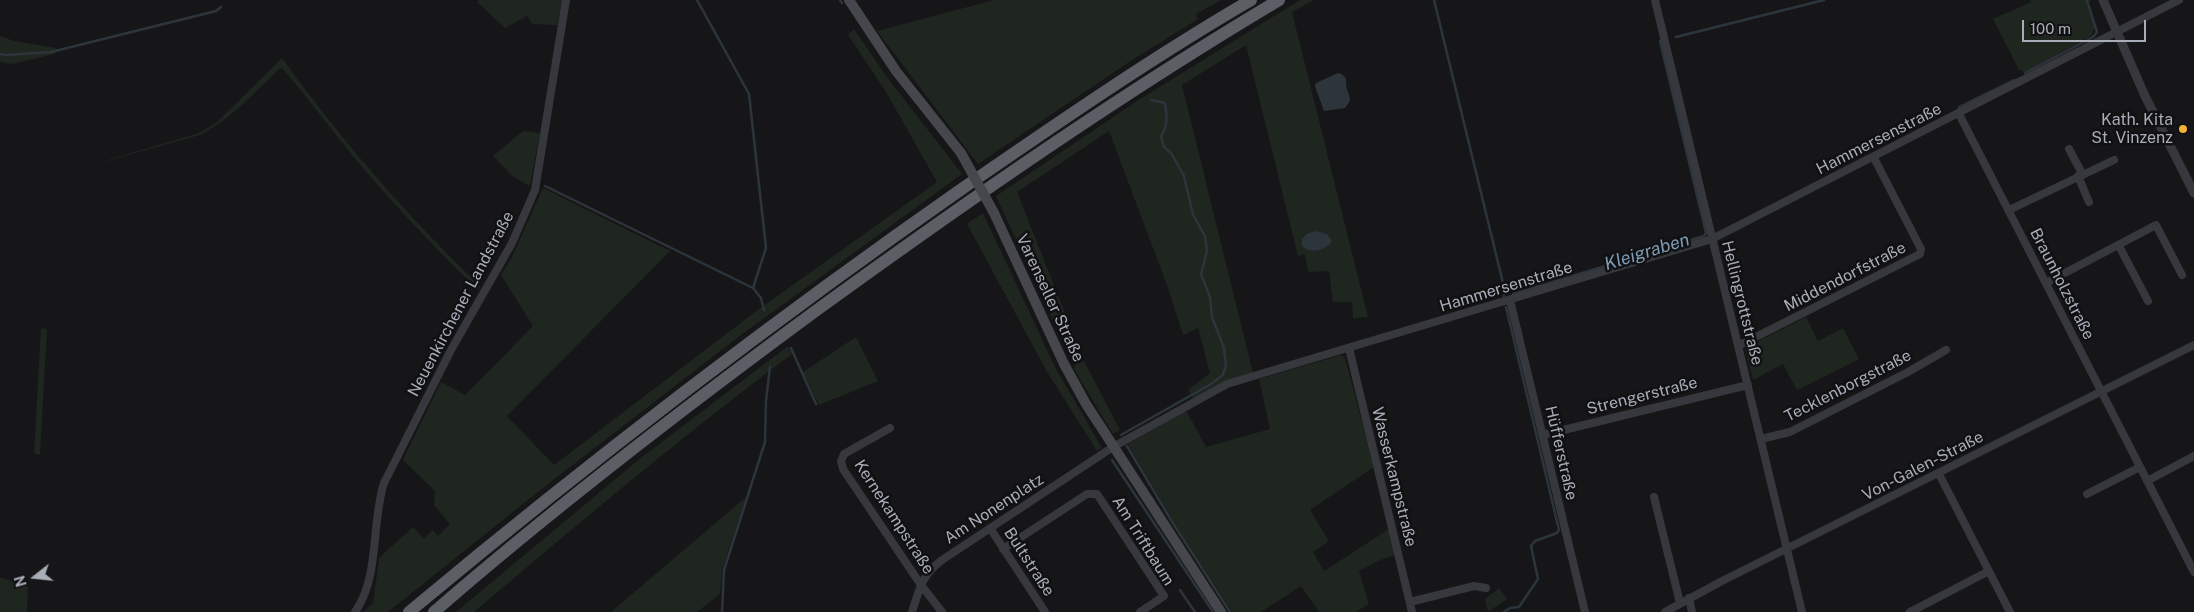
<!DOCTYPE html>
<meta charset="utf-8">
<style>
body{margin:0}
#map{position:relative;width:2194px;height:612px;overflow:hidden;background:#161618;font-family:"Public Sans",sans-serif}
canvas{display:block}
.north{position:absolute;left:10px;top:552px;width:50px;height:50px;-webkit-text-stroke:4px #111113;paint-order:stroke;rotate:254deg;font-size:14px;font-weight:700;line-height:20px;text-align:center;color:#a8adb8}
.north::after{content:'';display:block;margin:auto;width:18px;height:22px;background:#a8adb8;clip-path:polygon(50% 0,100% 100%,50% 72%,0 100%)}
.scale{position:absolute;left:2022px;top:20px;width:124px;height:22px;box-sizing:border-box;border:2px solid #a8adb8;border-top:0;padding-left:6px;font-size:15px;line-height:18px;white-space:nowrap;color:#a8adb8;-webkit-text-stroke:4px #111113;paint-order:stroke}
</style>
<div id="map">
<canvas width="2194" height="612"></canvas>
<div class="north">N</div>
<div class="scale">100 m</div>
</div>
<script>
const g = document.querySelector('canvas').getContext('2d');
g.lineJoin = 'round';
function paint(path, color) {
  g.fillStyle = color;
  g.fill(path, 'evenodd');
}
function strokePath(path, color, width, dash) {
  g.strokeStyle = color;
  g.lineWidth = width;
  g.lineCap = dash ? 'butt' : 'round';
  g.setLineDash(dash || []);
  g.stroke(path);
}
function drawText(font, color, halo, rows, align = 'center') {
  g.font = font + ' "Public Sans",sans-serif';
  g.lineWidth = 5;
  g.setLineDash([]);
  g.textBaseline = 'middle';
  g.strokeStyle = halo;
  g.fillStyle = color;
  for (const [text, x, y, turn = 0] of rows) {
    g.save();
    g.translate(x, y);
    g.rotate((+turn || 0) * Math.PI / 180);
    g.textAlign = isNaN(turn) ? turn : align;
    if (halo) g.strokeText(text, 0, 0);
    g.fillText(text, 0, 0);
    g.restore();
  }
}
paint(new Path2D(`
 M479,0H562L557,25L532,24L527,16L505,28L477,2Z
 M994,0H1221L1196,14L1198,19L1132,60L978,164L877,31Z
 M1300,0H1314L1292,12L1368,317L1353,318L1352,302H1333L1329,271L1308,272L1305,254L1298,256L1246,45L1182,85L1253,373L1219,384L1193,399L1188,390L1210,373L1198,328L1183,335L1168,288L1109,131L1017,192L1080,351L1068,352L996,196L1137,101Z
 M2030,0H2092L2086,4L2095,27L2091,36L2025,72L2019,70L1993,19L2031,2Z
 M854,29L887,77L962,174L741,335L539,491L388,612H363L373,603L379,558L413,527L424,539L433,530L438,536L450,524L434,505L435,491L403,460L441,382L465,395L533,326L501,275L511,259L543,188L670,251L507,416L554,465L759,309L937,182L886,92L848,35Z
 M0,36L14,41L56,48L55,54L12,64L0,62Z
 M282,58C341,140 407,216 480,286L478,290C438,251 400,211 363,168C335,135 310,100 282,68L279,69C254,93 231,119 200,135L74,170L199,133L216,123Z
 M523,131L540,133L530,186L512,176L493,156Z
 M983,213L1055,367L1102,448L1097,451L1046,370L967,224Z
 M1806,317L1818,341L1843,328L1859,359L1797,390L1783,364L1753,380L1745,348Z
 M41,328L47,329L40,455L34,453Z
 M856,337L878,381L819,405L803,372Z
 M788,346L792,354C682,436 578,524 474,612H456L642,457Z
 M1341,355L1345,358L1374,467L1310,510L1329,541L1313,552L1324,571L1389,529L1395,555L1380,560L1359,571L1369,604L1356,612H1319L1301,586L1261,612H1232L1172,519L1128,444L1186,410L1206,447L1270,429L1259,379Z
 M1084,361L1120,430L1113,434L1074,369L1075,364Z
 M746,497L722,570L720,594L697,612H611Z
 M0,577L28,587L27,612H0Z
 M1499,588L1507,599L1488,612L1485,599Z`), '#1e261f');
paint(new Path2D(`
 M1338,73C1349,76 1345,81 1347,89C1348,93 1350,96 1350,101L1345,108L1324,111L1315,86L1316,83Z
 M1315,231L1327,234L1332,241C1326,250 1311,255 1302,246V239L1307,234Z`), '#2c353c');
strokePath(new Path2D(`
 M697,0L749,94L766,248L753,288
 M840,0L842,3
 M1434,0L1503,283L1504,297
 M1676,37L1824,0
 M0,54L7,55L51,52L216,11L221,7
 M2025,73L2093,37L2097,32L2087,1
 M1959,110V107L2014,80
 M545,186L753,288L761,298L764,310
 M1513,294L1704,236L1706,233L1660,41
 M791,348L816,404
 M1121,435L1211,384L1223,375L1226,366L1224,348L1212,317L1210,297L1201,274L1207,251L1205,236L1193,215L1184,176L1171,153L1164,147L1161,137C1168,125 1167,117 1165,103L1151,100
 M1127,446L1171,520L1230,612
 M1112,460L1213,612
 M1180,590L1195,612
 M722,612L724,570L765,442L766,401L770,367
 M1504,612L1510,608L1519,607L1538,579L1531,546L1535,541L1557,533L1559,530L1506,307`), '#2c353c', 2.5);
strokePath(new Path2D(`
 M1655,0L1802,612
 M1959,114L2194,572
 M2069,149L2083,175
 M2078,176L2089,202
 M2009,210L2114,160
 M2119,246L2148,301
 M2046,283L2156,225L2182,275
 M1510,300L1585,612
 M1738,346L1920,254L1921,249L1874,158
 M1349,348L1412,612
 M890,428L844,454L841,461L843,469L921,585L942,612
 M1543,435L1748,385
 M1761,439L1790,432L1908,372L1946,350
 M1939,474L2010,612
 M2147,481L2194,456
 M2087,494L2140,467
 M1654,497L1680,603
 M990,528L1045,612
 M1003,549L1087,494H1097L1164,596L1140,612
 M1689,598L1692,612
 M1410,602L1474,586L1486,588
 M355,612C380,577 371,523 384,483L451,350L512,243L535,190L566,0
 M912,612C920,588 921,576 942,560L1113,447L1227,384L1712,239L2179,0
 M1665,612L1722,581L2194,345
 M1910,612L1989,571`), '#37383d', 8);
strokePath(new Path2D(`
 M2103,0L2145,96L2194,193`), '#37383d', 9);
strokePath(new Path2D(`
 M849,0L896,71L961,153
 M994,213L1064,364L1086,404L1221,612`), '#45474d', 10);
strokePath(new Path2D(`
 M409,612C589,462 774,320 966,186C1059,122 1153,57 1251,0
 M434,612C558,504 689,404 821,307C970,199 1121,94 1279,0`), '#5b5e65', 12);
strokePath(new Path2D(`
 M961,153L994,213`), '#45474d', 10);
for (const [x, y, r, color] of [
 [2183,129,5,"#f2b134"]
]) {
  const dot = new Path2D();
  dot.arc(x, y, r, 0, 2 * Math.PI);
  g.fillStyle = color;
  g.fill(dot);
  strokePath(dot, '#111113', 2);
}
drawText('16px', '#a8adb8', '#111113', [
 ["Kath. Kita",2173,120],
 ["St. Vinzenz",2173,138]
], 'right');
drawText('16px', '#a8adb8', '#111113', [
 ["Hammersenstraße",1879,139,-27],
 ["Middendorfstraße",1845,277,-27],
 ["Braunholzstraße",2062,284,63],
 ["Hammersenstraße",1506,287,-17],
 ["Varenseller Straße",1050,298,65],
 ["Hellingrottstraße",1742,303,76],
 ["Neuenkirchener Landstraße",461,304,-62],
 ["Tecklenborgstraße",1848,386,-27],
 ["Strengerstraße",1642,396,-14],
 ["Hüfferstraße",1561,453,77],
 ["Von-Galen-Straße",1923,466,-27],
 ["Wasserkampstraße",1394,477,76],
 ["Am Nonenplatz",994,509,-33],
 ["Kernekampstraße",894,517,57],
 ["Am Triftbaum",1143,541,58],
 ["Bultstraße",1029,562,57]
]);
drawText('italic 18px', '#7f9bb3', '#111113', [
 ["Kleigraben",1647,252,-17]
]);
</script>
